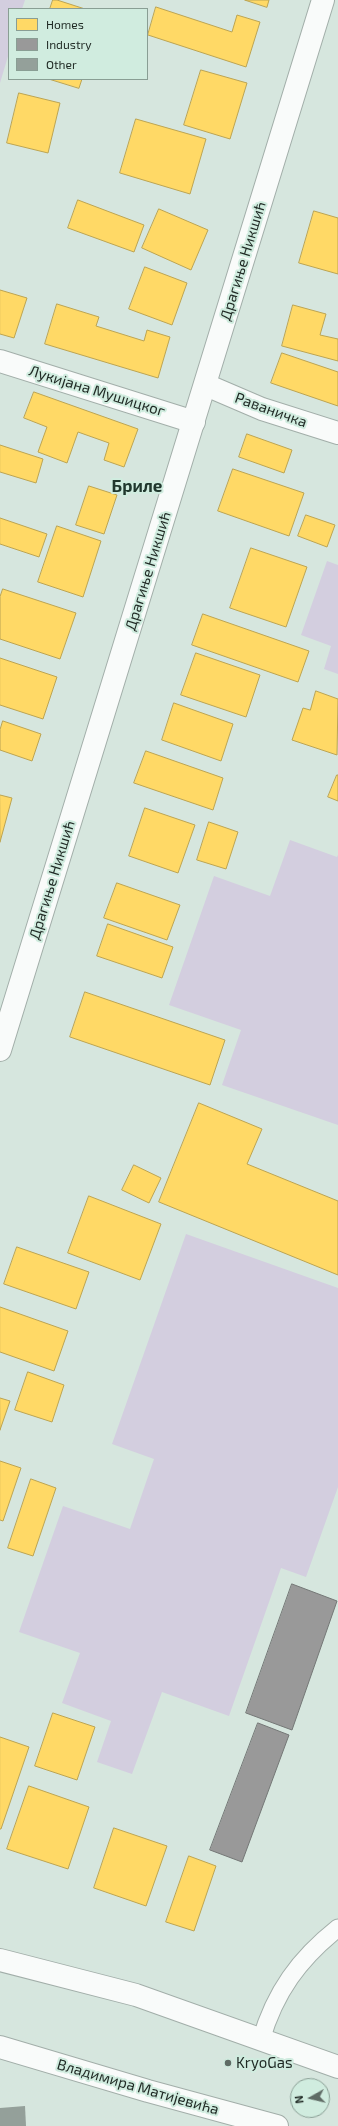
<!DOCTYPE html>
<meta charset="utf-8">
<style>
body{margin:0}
#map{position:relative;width:338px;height:2126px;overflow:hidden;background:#d6e6de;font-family:"Exo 2",sans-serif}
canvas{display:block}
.legend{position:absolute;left:8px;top:8px;width:140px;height:72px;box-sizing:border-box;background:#d0ecdf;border:1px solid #899e94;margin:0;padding:5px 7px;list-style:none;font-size:12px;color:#1f2924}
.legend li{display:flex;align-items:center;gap:8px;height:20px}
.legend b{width:20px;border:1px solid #899e94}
.north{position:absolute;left:290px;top:2078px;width:40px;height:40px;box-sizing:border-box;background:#d0ecdf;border:1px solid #899e94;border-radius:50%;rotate:262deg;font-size:11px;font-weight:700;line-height:16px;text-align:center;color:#1f2924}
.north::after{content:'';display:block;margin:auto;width:14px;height:18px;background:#5f6b65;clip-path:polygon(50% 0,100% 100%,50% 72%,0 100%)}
</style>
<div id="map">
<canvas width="338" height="2126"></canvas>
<ul class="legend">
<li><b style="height:11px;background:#ffd966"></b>Homes</li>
<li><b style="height:11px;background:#999"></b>Industry</li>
<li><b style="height:11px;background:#94a09a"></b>Other</li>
</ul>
<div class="north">N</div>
</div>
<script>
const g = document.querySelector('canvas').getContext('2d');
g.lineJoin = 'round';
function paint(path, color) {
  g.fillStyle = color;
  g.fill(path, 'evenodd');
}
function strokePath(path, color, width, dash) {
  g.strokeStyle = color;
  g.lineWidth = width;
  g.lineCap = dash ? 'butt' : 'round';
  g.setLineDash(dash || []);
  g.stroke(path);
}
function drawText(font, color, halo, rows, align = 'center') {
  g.font = font + ' "Exo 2",sans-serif';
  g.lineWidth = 4;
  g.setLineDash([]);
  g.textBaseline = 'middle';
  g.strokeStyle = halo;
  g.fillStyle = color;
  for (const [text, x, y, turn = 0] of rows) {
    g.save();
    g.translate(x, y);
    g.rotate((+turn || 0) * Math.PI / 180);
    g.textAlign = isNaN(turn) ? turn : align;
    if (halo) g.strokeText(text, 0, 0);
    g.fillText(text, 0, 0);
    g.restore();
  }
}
paint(new Path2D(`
 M0,0H25L22,9H9V53L0,83Z
 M327,561L338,565V674L324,669L331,646L301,635Z
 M290,840L337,857L338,855V1125L222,1085L241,1030L169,1005L214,876L270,896Z
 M186,1234L338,1288V1487L306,1577L281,1568L229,1716L162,1692L132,1774L97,1762L111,1721L62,1703L80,1653L19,1632L63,1506L130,1529L154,1459L112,1444Z`), '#d3cedf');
const homes = new Path2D(`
 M53,0H57L85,9H50Z
 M245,0H269L267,7Z
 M156,7L232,32L237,15L260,22L246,67L148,35Z
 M201,70L247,83L230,139L184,125Z
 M49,79H82L79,88Z
 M19,93L60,103L48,153L7,143Z
 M136,119L206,139L190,194L120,173Z
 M78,200L144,225L134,252L68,228Z
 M159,209L208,230L191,270L142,248Z
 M314,211L338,218V274L299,263Z
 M145,267L187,283L172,325L129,309Z
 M0,290L27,298L14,338L0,334Z
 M57,304L99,317L96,326L144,341L147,330L170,337L158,378L45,344Z
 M293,305L326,314L320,335L338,339V361L282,346Z
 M282,353L338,372V406L271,383Z
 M34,392L138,429L124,467L104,460L109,443L78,432L67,463L38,452L47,427L24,418Z
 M247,434L292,450L284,473L239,457Z
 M0,445L43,459L36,483L0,472Z
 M233,469L304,493L289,536L218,511Z
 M89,486L117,495L104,534L76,525Z
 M306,515L335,525L327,547L298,536Z
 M0,518L47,534L39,557L0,544Z
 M57,526L101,541L83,597L38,582Z
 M251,548L307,567L286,627L230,608Z
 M3,589L76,613L60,659L0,639V597Z
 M203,614L309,651L298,682L192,645Z
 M196,653L260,675L246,717L181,695Z
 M0,658L57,677L43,719L0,705Z
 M316,691L338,699L337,755L292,740L303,708L310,710Z
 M174,703L233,724L221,761L162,740Z
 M3,721L41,734L32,761L0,750V730Z
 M146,751L223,778L213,810L134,783Z
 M337,775H338V801L328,797Z
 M0,795L12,798L0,842Z
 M145,808L195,825L178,873L129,856Z
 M209,822L238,832L226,869L197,860Z
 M117,883L180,905L167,940L104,918Z
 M108,924L173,947L162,978L97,956Z
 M85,992L225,1040L210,1085L70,1037Z
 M199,1103L262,1129L247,1164L338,1201V1275L159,1202Z
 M134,1165L161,1178L149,1203L122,1190Z
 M89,1196L161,1224L140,1280L68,1253Z
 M17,1247L89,1272L76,1309L4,1284Z
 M0,1307L68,1331L54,1371L0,1352Z
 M28,1372L64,1385L52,1422L15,1410Z
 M0,1398L10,1401L0,1430Z
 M0,1461L21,1468L3,1521L0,1520Z
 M31,1479L56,1488L33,1556L8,1548Z
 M53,1713L95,1727L77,1780L35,1766Z
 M0,1737L29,1747L1,1829H0Z
 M29,1786L89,1807L68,1869L7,1849Z
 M114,1828L167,1846L146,1906L94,1888Z
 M189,1856L216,1866L194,1931L166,1922Z`);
paint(homes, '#ffd966');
strokePath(homes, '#bca452', 1);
const industry = new Path2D(`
 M292,1584L337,1601L292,1730L246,1713Z
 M258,1723L289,1735L242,1862L210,1850Z`);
paint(industry, '#999');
strokePath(industry, '#747776', 1);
paint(new Path2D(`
 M25,2106L26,2126H0V2108Z`), '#94a09a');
const lane = new Path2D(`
 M261,2040C275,1992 299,1959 338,1928`);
const street = new Path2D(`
 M0,361L194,422
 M206,385L262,409L338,433
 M0,1960L136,1995L338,2067
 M0,2047L148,2091L277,2126`);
const secondary = new Path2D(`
 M0,1050L323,0`);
strokePath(lane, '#a2aea9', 19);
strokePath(street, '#a2aea9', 24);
strokePath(secondary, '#a2aea9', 24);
strokePath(lane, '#f9fbfa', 17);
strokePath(street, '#f9fbfa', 22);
strokePath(secondary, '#f9fbfa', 22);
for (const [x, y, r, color] of [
 [228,2063,4,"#5f6b65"]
]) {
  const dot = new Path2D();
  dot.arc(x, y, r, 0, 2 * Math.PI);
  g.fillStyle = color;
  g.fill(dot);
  strokePath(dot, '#d0ecdf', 1.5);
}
drawText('15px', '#1f2924', '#d0ecdf', [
 ["Драгиње Никшић",243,261,-73],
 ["Лукијана Мушицког",97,391,17],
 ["Раваничка",271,410,20],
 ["Драгиње Никшић",148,571,-73],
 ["Драгиње Никшић",52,880,-73],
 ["Владимира Матијевића",138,2087,16]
]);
drawText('15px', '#1f2924', '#d0ecdf', [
 ["KryoGas",236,2063]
], 'left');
drawText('bold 17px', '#20372d', '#d0ecdf', [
 ["Бриле",137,486]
]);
</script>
